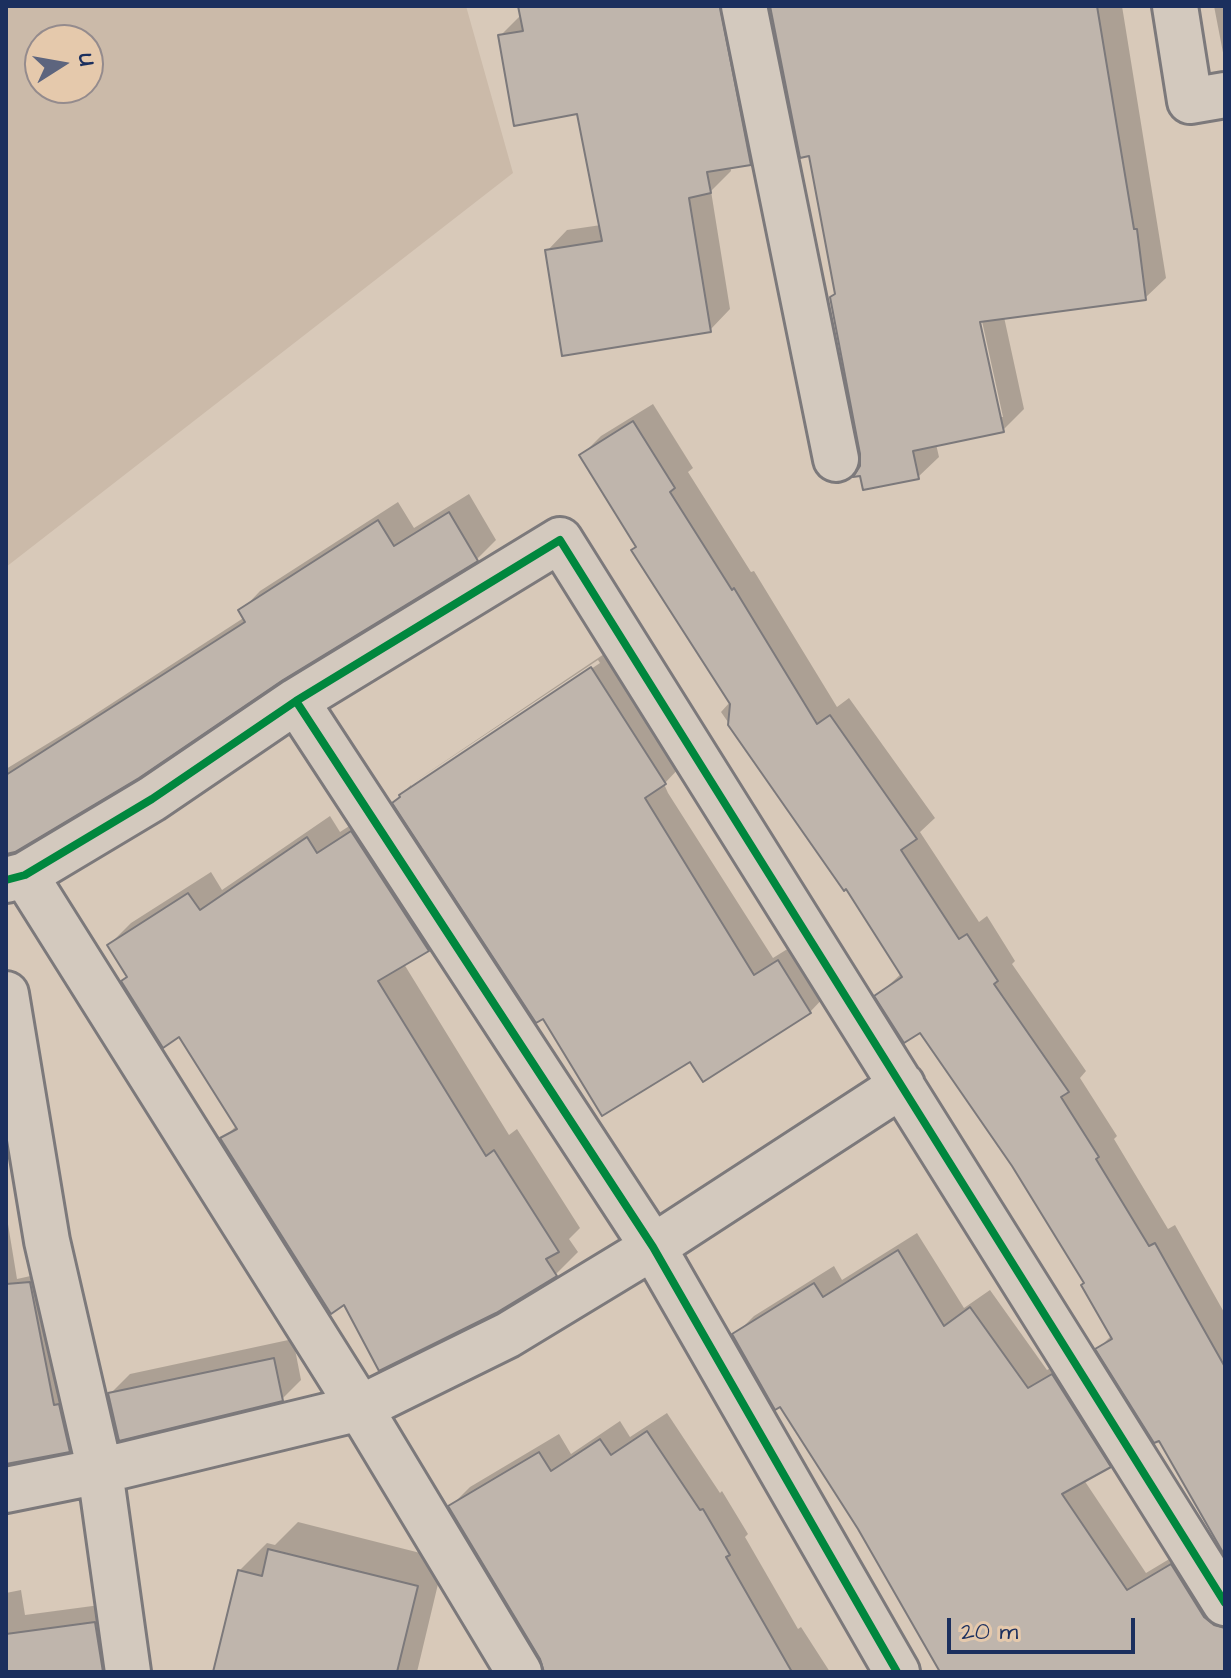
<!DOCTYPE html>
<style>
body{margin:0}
#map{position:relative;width:1231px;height:1678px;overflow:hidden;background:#d8c9b9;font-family:"Architects Daughter",sans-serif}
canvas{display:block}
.frame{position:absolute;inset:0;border:8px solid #1b2f5e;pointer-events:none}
.north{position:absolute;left:24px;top:24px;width:80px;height:80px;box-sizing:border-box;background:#e5c9ac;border:2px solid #948b8d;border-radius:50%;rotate:79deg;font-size:22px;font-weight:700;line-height:32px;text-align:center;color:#1b2f5e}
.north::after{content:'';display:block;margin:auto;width:28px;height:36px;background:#5d657e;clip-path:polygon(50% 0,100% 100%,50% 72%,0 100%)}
.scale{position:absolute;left:947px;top:1618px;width:188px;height:36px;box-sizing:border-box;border:4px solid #1b2f5e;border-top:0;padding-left:10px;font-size:24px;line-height:28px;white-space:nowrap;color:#1b2f5e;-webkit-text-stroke:6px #e5c9ac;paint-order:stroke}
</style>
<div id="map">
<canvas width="1231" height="1678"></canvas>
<div class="frame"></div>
<div class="north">U</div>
<div class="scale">20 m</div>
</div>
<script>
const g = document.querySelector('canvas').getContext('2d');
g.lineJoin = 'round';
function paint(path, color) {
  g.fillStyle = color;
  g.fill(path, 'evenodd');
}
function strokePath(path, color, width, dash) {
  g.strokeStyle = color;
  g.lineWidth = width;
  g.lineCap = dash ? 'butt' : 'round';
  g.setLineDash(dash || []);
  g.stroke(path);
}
paint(new Path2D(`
 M6,6H466L513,173L6,567ZM40,40H88V88H40Z`), '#cbbaa9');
paint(new Path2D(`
 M520,6H707L731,171L711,191L730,309L710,330L547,251L567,230L601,225L579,112L500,36L522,14Z
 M780,6H1122L1166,278L1145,298L1004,317L1024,409L1003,430L936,444L939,457L918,477L862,467L837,293ZM980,312L1003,417H999L976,313Z
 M1214,6H1225V63Z
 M653,404L693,468L688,472L751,572L754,571L837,707L849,698L935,818L920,832L979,922L987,916L1015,961L1012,964L1086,1071L1080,1078L1117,1136L1114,1139L1168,1229L1175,1225L1225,1314V1552L1160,1438L1098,1349L1112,1335L1086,1282L1014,1165L921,1030L877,996L902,973L847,886L844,888L721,712L731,701L582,455L601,436Z
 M469,494L496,540L477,559L6,852V769L80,724L245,617L241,611L260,591L398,502L414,528Z
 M610,650L683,764L664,784L668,793L773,958L797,943L828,993L810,1012L691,1059L543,1016L401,795L411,785V789L600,663L598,660L414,782Z
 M374,810L450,927L428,949L404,964L509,1135L517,1129L580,1228L569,1239L578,1252L555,1275L223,1139L237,1125L180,1034L128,976L109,945L131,923L211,872L222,890L330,816L340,832Z
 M6,1212L17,1279L53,1271L90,1429L69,1450L6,1463Z
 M917,1233L964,1308L990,1290L1047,1370L1072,1356L1128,1447L1109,1466L1084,1480L1146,1573L1191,1546L1225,1599V1672H943L860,1528L735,1335L754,1316L834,1266L842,1280Z
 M293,1339L301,1380L282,1399L110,1394L130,1374Z
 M667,1413L720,1493L722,1491L748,1534L745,1537L798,1629L801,1627L830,1672H546L542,1658L451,1506L470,1487L559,1434L571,1454L620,1421L630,1437Z
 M298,1522L444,1559L417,1672H215L239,1571L267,1543L275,1545Z
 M21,1590L25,1615L115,1603L121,1650L102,1672H6V1593Z`), '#0003');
const building = new Path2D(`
 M518,6H720L751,165L707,172L711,193L689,198L711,332L562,356L545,250L602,241L577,114L514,126L498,35L523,31Z
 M770,6H1097L1134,229H1137L1146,300L980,322L1004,432L913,451L919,479L863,490L860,476L853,477L860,466V454L830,297L835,294L809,156L800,158Z
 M633,421L675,488L670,492L732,590L734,588L817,724L830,715L917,839L901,850L959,939L967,934L998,981L994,984L1069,1092L1061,1097L1099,1157L1096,1159L1149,1246L1155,1243L1225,1367V1556L1159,1441L1154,1443L1095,1349L1112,1339L1081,1285L1084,1283L1012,1166L920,1033L904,1043L874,996L902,977L846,889L844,891L728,725L730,704L631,550L636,547L579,455Z
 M449,512L478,561L283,680L139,778L15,852L6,854V775L245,622L238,610L378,520L394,546Z
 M591,667L666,784L645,798L754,975L778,960L811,1013L703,1082L690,1062L602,1116L543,1019L536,1023L392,803L400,797L399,795Z
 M351,831L429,951L378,981L486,1156L494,1150L559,1252L546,1259L557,1276L496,1313L379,1371L344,1305L331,1314L220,1138L237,1129L179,1037L163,1048L121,981L127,977L107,945L188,893L200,910L307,837L317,853Z
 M898,1250L944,1326L970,1307L1028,1388L1052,1374L1111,1467L1062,1494L1127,1590L1171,1564L1204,1617L1214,1625L1225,1628V1672H940L858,1529L780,1407L775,1410L732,1334L814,1283L823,1297Z
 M30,1282L54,1405L59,1404L70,1452L6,1464V1284Z
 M274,1358L283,1401L119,1441L108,1393Z
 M647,1431L700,1510L703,1509L730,1555L726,1557L792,1672H544L540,1659L448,1506L539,1452L551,1471L600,1439L611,1455Z
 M268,1549L418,1586L397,1672H213L238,1570L262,1576Z
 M95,1622L103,1672H6V1634Z`);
paint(building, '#bfb5ac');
strokePath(building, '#7c797b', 2);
const street = new Path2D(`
 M744,6L836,459
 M1175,6L1190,101L1225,95
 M296,701L653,1247L897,1672
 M25,875L360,1408L519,1672
 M6,880L25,875L152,799L296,701L560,540L1225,1603
 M6,994L47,1241L100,1471L128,1672
 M6,1490L100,1471L360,1408L508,1335L653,1247L902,1085`);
strokePath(street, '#7c797b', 50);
strokePath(street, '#d3c9be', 44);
strokePath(new Path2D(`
 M296,701L653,1247L897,1672
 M6,880L25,875L152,799L296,701L560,540L1225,1603`), '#00873e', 8);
</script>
